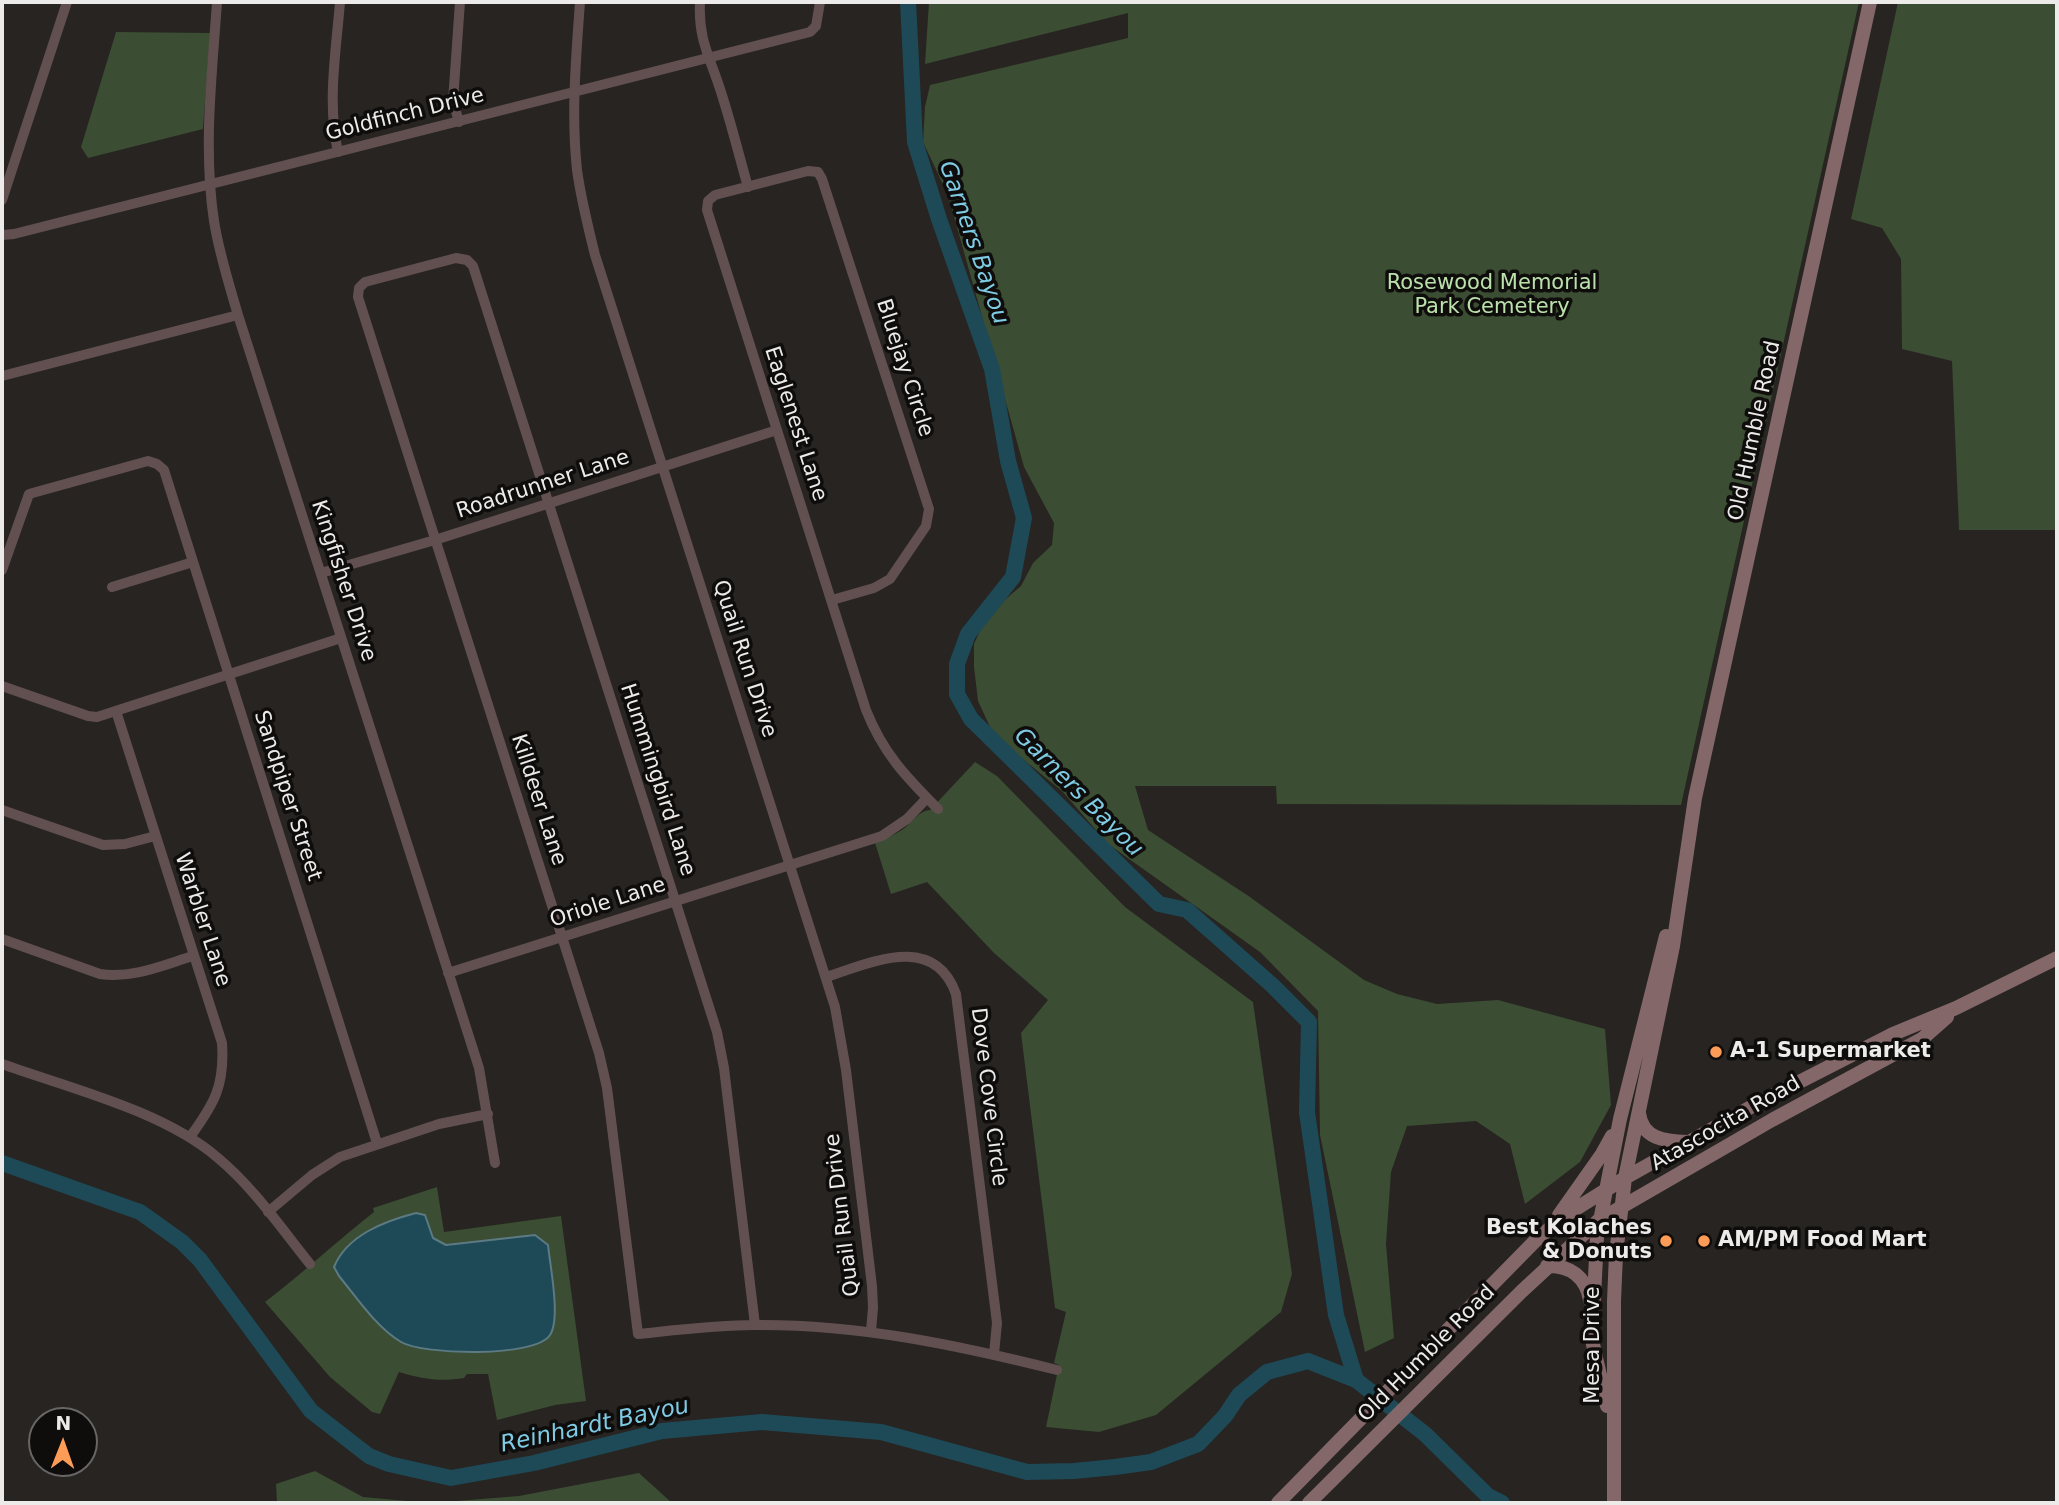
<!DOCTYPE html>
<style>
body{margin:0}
#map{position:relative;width:2059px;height:1505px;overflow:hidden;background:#272421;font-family:"DejaVu Sans",sans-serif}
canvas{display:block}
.frame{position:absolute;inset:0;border:4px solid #edebea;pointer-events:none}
.north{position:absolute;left:28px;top:1407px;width:70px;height:70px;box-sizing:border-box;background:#0f0d0c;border:2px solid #686665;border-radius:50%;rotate:1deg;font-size:19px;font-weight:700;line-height:28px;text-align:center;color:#edebea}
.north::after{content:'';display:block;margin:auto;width:24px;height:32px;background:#fd9c56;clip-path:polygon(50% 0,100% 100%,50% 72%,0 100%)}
</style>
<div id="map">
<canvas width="2059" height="1505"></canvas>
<div class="frame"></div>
<div class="north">N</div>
</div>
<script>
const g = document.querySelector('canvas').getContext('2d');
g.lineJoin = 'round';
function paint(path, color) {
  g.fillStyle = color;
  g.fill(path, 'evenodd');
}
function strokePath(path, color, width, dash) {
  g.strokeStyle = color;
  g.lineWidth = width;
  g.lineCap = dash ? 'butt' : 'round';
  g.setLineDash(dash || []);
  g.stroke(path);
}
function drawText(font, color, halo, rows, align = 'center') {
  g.font = font + ' "DejaVu Sans",sans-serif';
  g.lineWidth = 7;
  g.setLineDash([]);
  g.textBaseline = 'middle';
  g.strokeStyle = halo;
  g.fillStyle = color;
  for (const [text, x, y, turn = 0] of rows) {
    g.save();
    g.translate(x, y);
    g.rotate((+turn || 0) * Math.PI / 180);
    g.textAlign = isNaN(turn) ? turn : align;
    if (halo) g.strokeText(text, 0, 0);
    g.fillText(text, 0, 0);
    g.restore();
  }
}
paint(new Path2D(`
 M929,2H1859L1681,805L1277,804L1276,786H1135L1148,830L1250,897L1364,980L1397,994L1437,1004L1498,1000L1605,1029L1611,1105L1580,1162L1525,1204L1510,1144L1476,1121L1407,1126L1391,1172L1386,1244L1394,1338L1365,1352L1320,1135L1318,1011L1260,952L1108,844L1062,791L1009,748L991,729L978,701L974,667V644L987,615L1021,586L1033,563L1052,545L1054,523L1024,467L948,195L923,142L925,107L930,85L1128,38V13L925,64Z
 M1898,2H2057V530H1959L1952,361L1902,349L1901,259L1882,228L1851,219Z
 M116,32L210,33L203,129L88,158L81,147Z
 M975,762L997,776L1125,907L1253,1002L1292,1274L1281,1312L1156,1415L1099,1432L1046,1427L1059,1365L1054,1363L1066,1312L1055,1308L1021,1033L1048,1000L994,953L927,882L891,894L875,843C885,839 894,835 902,830C912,823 918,811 930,810Z
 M437,1187L444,1232L561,1216L586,1401L555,1405L497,1420L488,1374H467L464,1378C441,1382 421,1379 399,1372L380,1414L372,1412L330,1377L265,1302C303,1273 337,1241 374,1212L373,1208Z
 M315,1471L363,1497L429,1503H277L276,1484Z
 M639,1473L672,1503H432L519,1496Z`), '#3b4d32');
const water = new Path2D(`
 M416,1213L425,1215L433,1238L446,1245L535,1235L548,1245C550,1266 561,1318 550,1335C535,1358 423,1355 401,1342C376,1327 357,1298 339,1276L334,1267C347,1235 385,1221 416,1213Z`);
paint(water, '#1e4a58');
strokePath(water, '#5c7a84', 2);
strokePath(new Path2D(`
 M908,2L915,142L939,219L992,369L1008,461L1024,518L1013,577L968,634L957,664V694L971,719L1159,904L1187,910L1273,986L1309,1022L1307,1112L1336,1315L1356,1380L1425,1434L1488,1496L1502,1503
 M2,1163L140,1212L182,1242L200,1260L311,1411L369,1456L389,1464L451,1478L534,1463L662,1431L762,1422L881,1432L1027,1472L1074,1471L1115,1467L1151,1462L1198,1444L1225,1416L1239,1395L1267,1372L1308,1361L1356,1380`), '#1e4a58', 16);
strokePath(new Path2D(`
 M217,2C212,75 203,148 214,221C219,253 229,284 238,315L479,1068L495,1163
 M580,2C576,58 571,114 577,170C581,199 588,227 595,255L835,1007L846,1070L872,1286L873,1308L871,1331
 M700,2C698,40 710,57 721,92C731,123 739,155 748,187
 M459,122L453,101L460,2
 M338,152C327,103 336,52 340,2
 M2,200L67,2
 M2,235L14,234L810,32L816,26L820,2
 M2,376L238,315
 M2,570L29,494L148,461L157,464L164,470L377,1143
 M321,573L435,540L777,430
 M112,587L193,562
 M832,600L874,588L890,579L926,526L929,509L822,179L818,172L808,171L715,195L708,201L707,210L866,710C883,753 906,777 938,809
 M2,686L88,716L97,717L341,638
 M116,711L222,1043C225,1086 214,1104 190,1137
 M2,810L103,845L125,844L155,836
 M2,939L100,974C132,979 163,965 193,956
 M448,973L882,836L907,819L927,798
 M826,977C870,963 934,932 956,994L997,1323L994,1354
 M2,1064C69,1088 164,1111 218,1158C254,1188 281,1228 310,1264
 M268,1212L312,1175L340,1157L439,1124L488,1114
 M755,1325L724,1068L717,1032L473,266L467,260L456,258L365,282L359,288L358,297L599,1053L607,1088L638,1334C677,1330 716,1325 755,1325C858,1324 957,1345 1057,1370`), '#625051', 10);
strokePath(new Path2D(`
 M1639,1113C1642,1139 1665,1141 1687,1142
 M1559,1215L1602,1154L1612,1136
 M1547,1266C1570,1265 1586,1277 1590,1300
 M1607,1406L1592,1340L1597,1236L1620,1119L1666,936
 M1278,1503L1536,1240L1566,1215L1625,1178L1758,1103L1893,1034L1956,1008L2057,958
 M1309,1503L1522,1291L1599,1220L1772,1120L1922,1039L1947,1017
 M1614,1503V1301L1616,1254L1625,1178L1673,946L1695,798L1870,2`), '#846869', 14);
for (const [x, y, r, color] of [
 [1716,1052,7,"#fd9c56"],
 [1666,1241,7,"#fd9c56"],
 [1704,1241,7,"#fd9c56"]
]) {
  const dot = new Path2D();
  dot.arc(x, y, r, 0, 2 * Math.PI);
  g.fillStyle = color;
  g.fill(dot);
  strokePath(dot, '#0f0d0c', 2.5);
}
drawText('21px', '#edebea', '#0f0d0c', [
 ["Goldfinch Drive",405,115,-14],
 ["Bluejay Circle",904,368,72],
 ["Eaglenest Lane",795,424,72],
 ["Old Humble Road",1755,431,-78],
 ["Roadrunner Lane",543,485,-18],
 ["Kingfisher Drive",343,581,72],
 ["Quail Run Drive",744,659,72],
 ["Hummingbird Lane",657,780,72],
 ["Sandpiper Street",287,796,72],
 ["Killdeer Lane",538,800,72],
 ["Oriole Lane",608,903,-18],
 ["Warbler Lane",202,920,72],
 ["Dove Cove Circle",988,1097,83],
 ["Atascocita Road",1726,1124,-30],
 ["Quail Run Drive",843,1215,-97],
 ["Mesa Drive",1594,1345,-90],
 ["Old Humble Road",1427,1354,-45]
]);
drawText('21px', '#bbe1ab', '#0f0d0c', [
 ["Rosewood Memorial",1492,284],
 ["Park Cemetery",1492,308]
]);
drawText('bold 21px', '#edebea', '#0f0d0c', [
 ["A-1 Supermarket",1730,1052],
 ["Best Kolaches",1652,1229,"right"],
 ["& Donuts",1652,1253,"right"],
 ["AM/PM Food Mart",1718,1241]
], 'left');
drawText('italic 23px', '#7fcbe4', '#0f0d0c', [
 ["Garners Bayou",973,243,71],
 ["Garners Bayou",1078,793,45],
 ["Reinhardt Bayou",595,1426,-12]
]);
</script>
